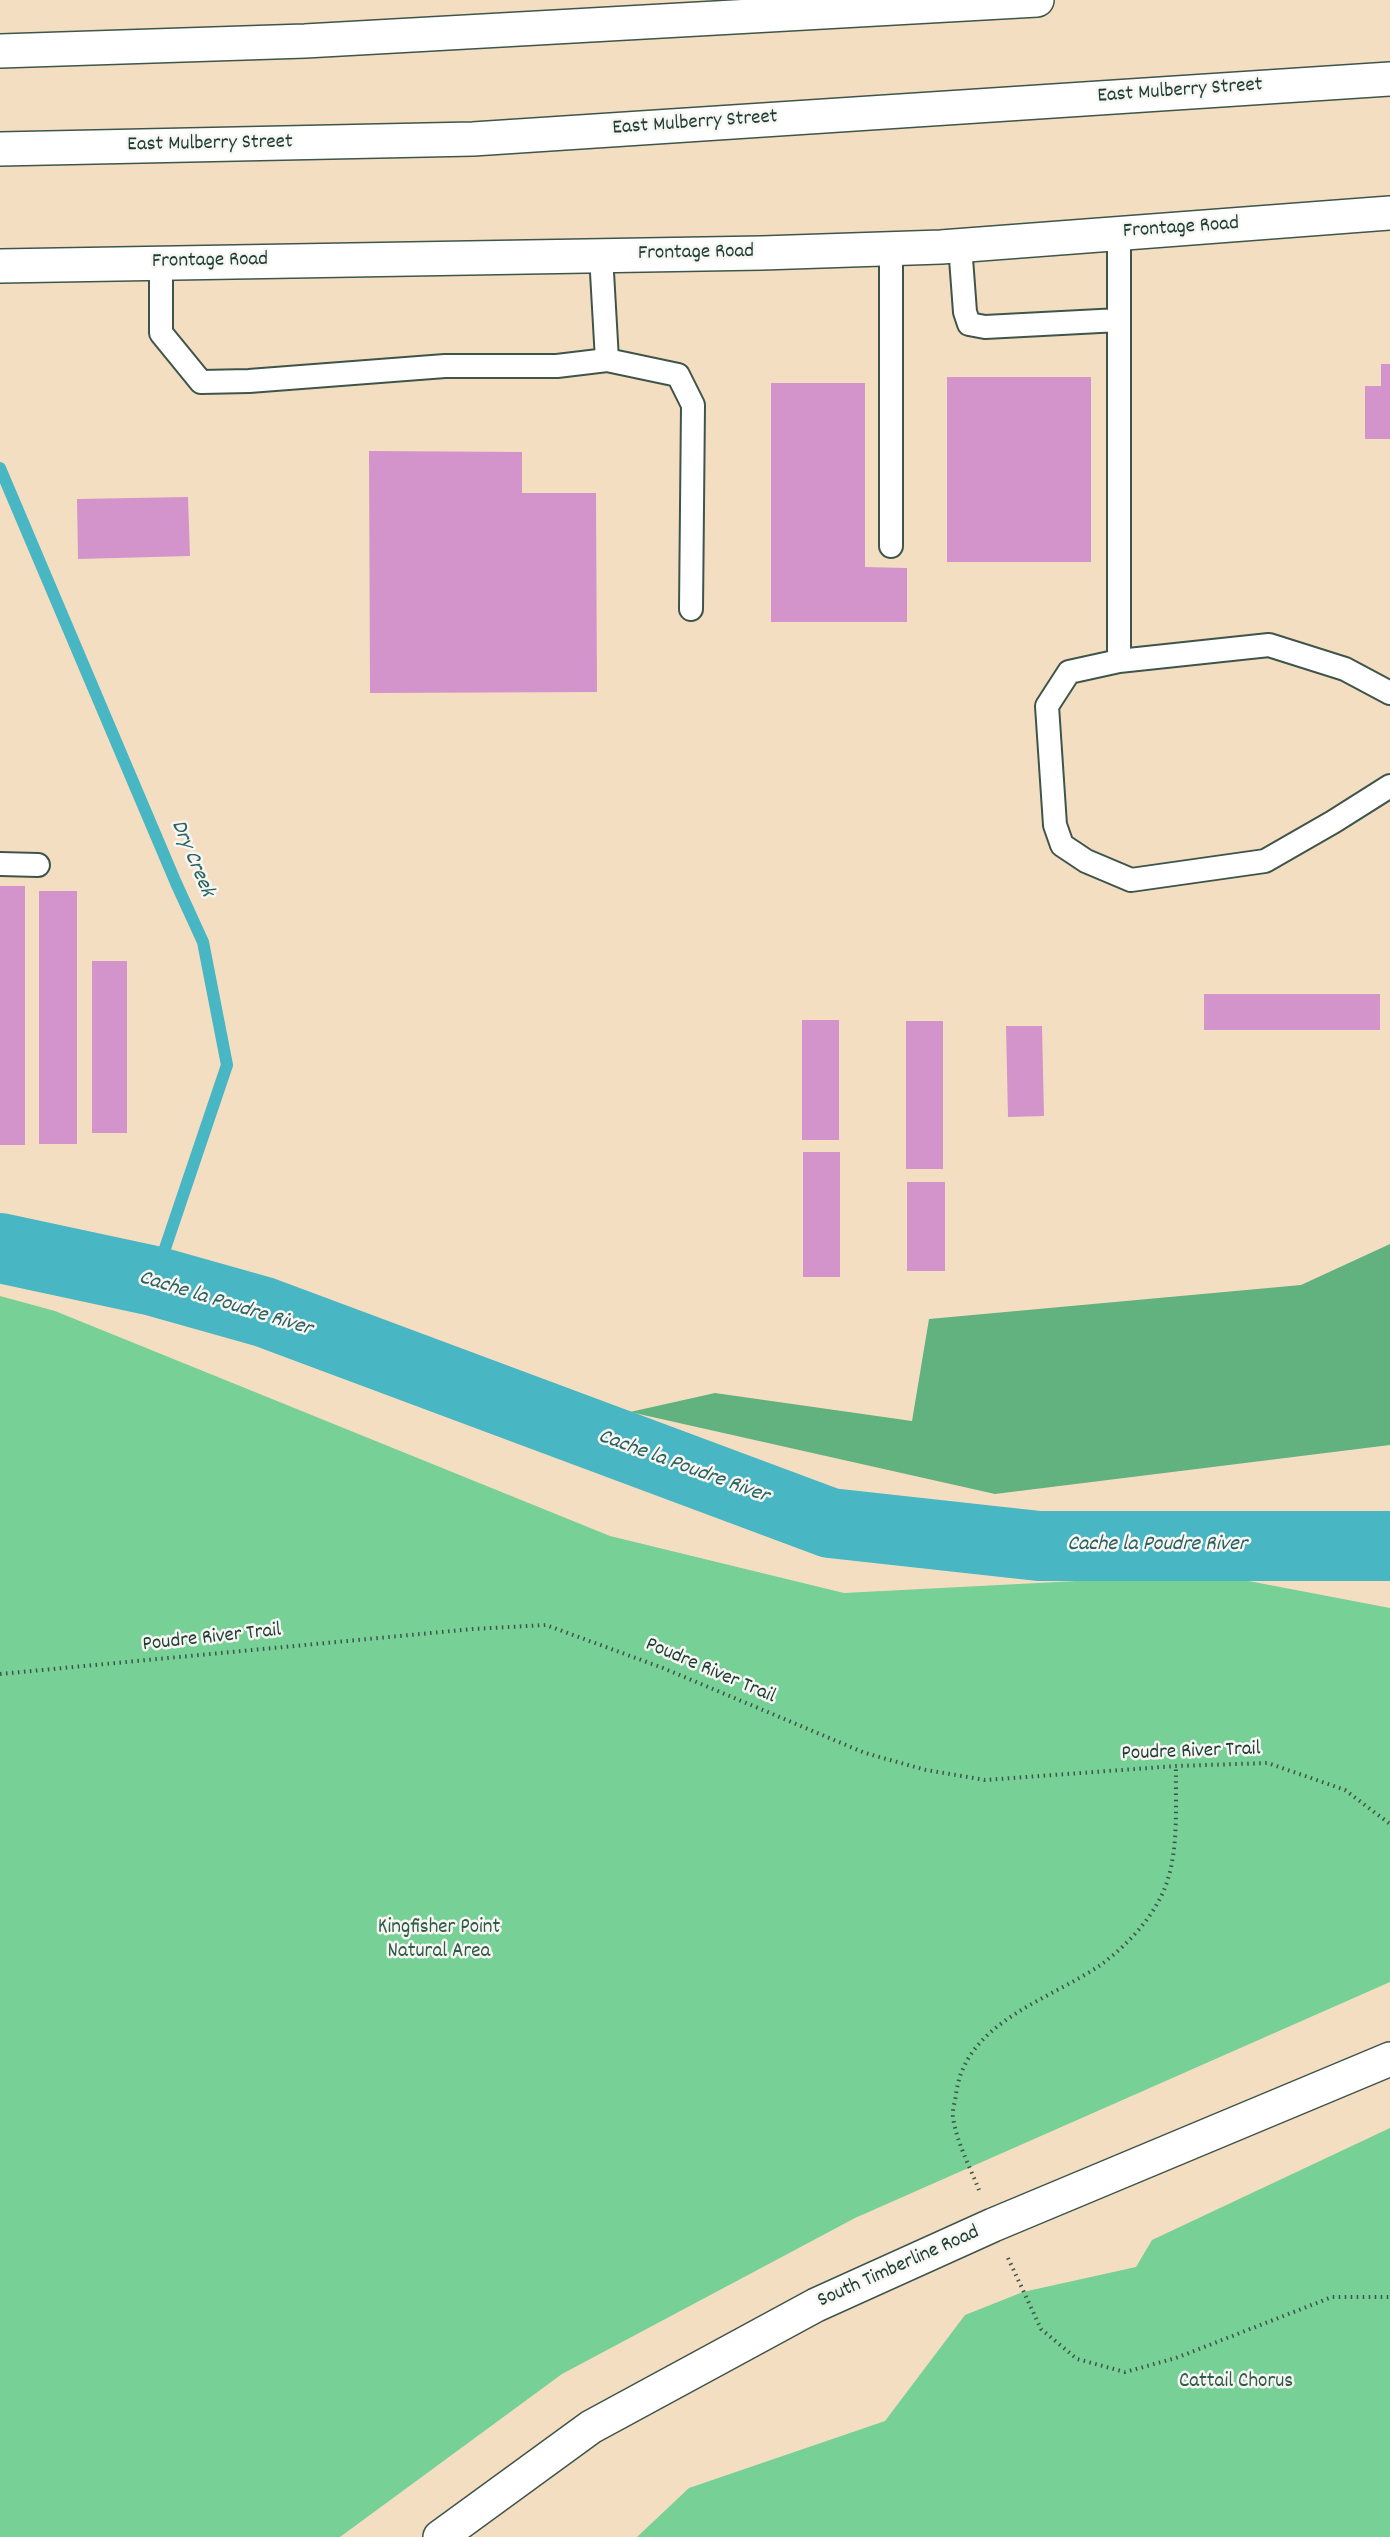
<!DOCTYPE html>
<style>
body{margin:0}
canvas{display:block;background:#f3dec2}
</style>
<canvas width="1390" height="2537"></canvas>
<script>
const context = document.querySelector('canvas').getContext('2d');
context.lineJoin = 'round';
function fill(path, color) { context.fillStyle = color; context.fill(path, 'evenodd'); }
function strokePath(path, color, width, dash) { context.strokeStyle = color; context.lineWidth = width; context.lineCap = dash ? 'butt' : 'round'; context.setLineDash(dash || []); context.stroke(path); }
function drawText(font, color, halo, rows, align = 'center') {
  context.font = font + ' Dekko,sans-serif'; context.lineWidth = 5; context.setLineDash([]); context.textBaseline = 'middle'; context.strokeStyle = halo; context.fillStyle = color; for (const [text, x, y, turn = 0] of rows) {
    context.save(); context.translate(x, y); context.rotate((+turn || 0) * Math.PI / 180); context.textAlign = isNaN(turn) ? turn : align; if (halo) context.strokeText(text, 0, 0); context.fillText(text, 0, 0); context.restore();
  }
}
const green = new Path2D(`
 M0 1296 55 1311 610 1536 844 1593 1212 1574 1390 1608V1982L855 2218 562 2374 340 2537H0Z
 M1390 2128V2537H637L689 2488 885 2421 965 2315 1023 2292 1136 2267 1152 2240Z`);
const forest = new Path2D(`
 M1390 1244V1445L995 1494 630 1412 715 1393 912 1421 929 1319 1301 1285Z`);
const stream = new Path2D(`
 M0 468 176 883 203 942 227 1065 154 1281`);
const river = new Path2D(`
 M0 1248 154 1281 264 1312 830 1523 1039 1546H1390`);
const building = new Path2D(`
 M1381 364H1390V439H1365V386H1381Z
 M947 377H1091V562H947Z
 M771 383H865V567L907 568V622H771Z
 M369 451 522 452V493H596L597 692 370 693Z
 M188 497 190 556 78 559 77 499Z
 M0 886H25V1145H0Z
 M39 891H77V1144H39Z
 M92 961H127V1133H92Z
 M1204 994H1380V1030H1204Z
 M802 1020H839V1140H802Z
 M906 1021H943V1169H906Z
 M1006 1026H1042L1044 1116 1008 1117Z
 M803 1152H840V1277H803Z
 M907 1182H945V1271H907Z`);
const path = new Path2D(`
 M0 1674 473 1629 546 1625 663 1668 865 1753 926 1770 985 1780 1176 1766 1268 1763 1345 1790 1390 1824
 M979 2190C970 2167 956 2141 953 2117 952 2110 955 2102 956 2095 964 2022 1050 2000 1102 1964 1123 1948 1144 1927 1157 1904 1181 1864 1175 1810 1176 1766
 M1008 2258 1041 2329 1077 2359 1125 2372 1176 2358 1332 2297H1390`);
const lane = new Path2D(`
 M960 245 965 312 969 324 985 327 1119 320V234
 M891 248V546
 M601 255 607 360
 M161 263V333L201 382 249 381 445 366H557L607 360 678 375 693 405 691 609
 M1119 320V661
 M1390 693 1345 669 1269 645 1119 661 1069 672 1047 706 1055 825 1062 845 1086 861 1131 880 1265 861 1333 822 1390 786
 M0 864 38 865`);
const street = new Path2D(`
 M0 266 762 253 941 247 1390 213`);
const secondary = new Path2D(`
 M440 2537 591 2427 816 2305 993 2225 1390 2059`);
const highway = new Path2D(`
 M0 51 305 41 1037 0
 M0 149 473 139 1390 79`);
const streetNames = [
 ["East Mulberry Street",1180,92,-4],
 ["East Mulberry Street",695,124,-4],
 ["East Mulberry Street",210,145,-1],
 ["Frontage Road",1181,229,-4],
 ["Frontage Road",696,254,-1],
 ["Frontage Road",210,262,-1],
 ["Poudre River Trail",212,1639,-6],
 ["Poudre River Trail",710,1672,23],
 ["Poudre River Trail",1191,1753,-2],
 ["South Timberline Road",899,2268,-24]
];
const parkNames = [
 ["Kingfisher Point",439,1929],
 ["Natural Area",439,1953],
 ["Cattail Chorus",1236,2383]
];
const waterNames = [
 ["Dry Creek",191,859,67],
 ["Cache la Poudre River",225,1305,17],
 ["Cache la Poudre River",683,1468,20],
 ["Cache la Poudre River",1157,1546]
];
fill(green, '#77d096');
fill(forest, '#61b27f');
strokePath(stream, '#48b6c3', 12);
strokePath(river, '#48b6c3', 70);
fill(building, '#d394cb');
strokePath(lane, '#3f5549', 26);
strokePath(street, '#3f5549', 36);
strokePath(secondary, '#3f5549', 36);
strokePath(highway, '#3f5549', 36);
strokePath(path, '#3f5549', 4, [1.5, 4.5]);
strokePath(lane, '#fff', 22);
strokePath(street, '#fff', 33);
strokePath(secondary, '#fff', 33);
strokePath(highway, '#fff', 33);
drawText('21px', '#1f3d34', '#f6f6f2', streetNames);
drawText('21px', '#315a48', '#f6f6f2', parkNames);
drawText('italic 22px', '#2b615f', '#f6f6f2', waterNames);
</script>
